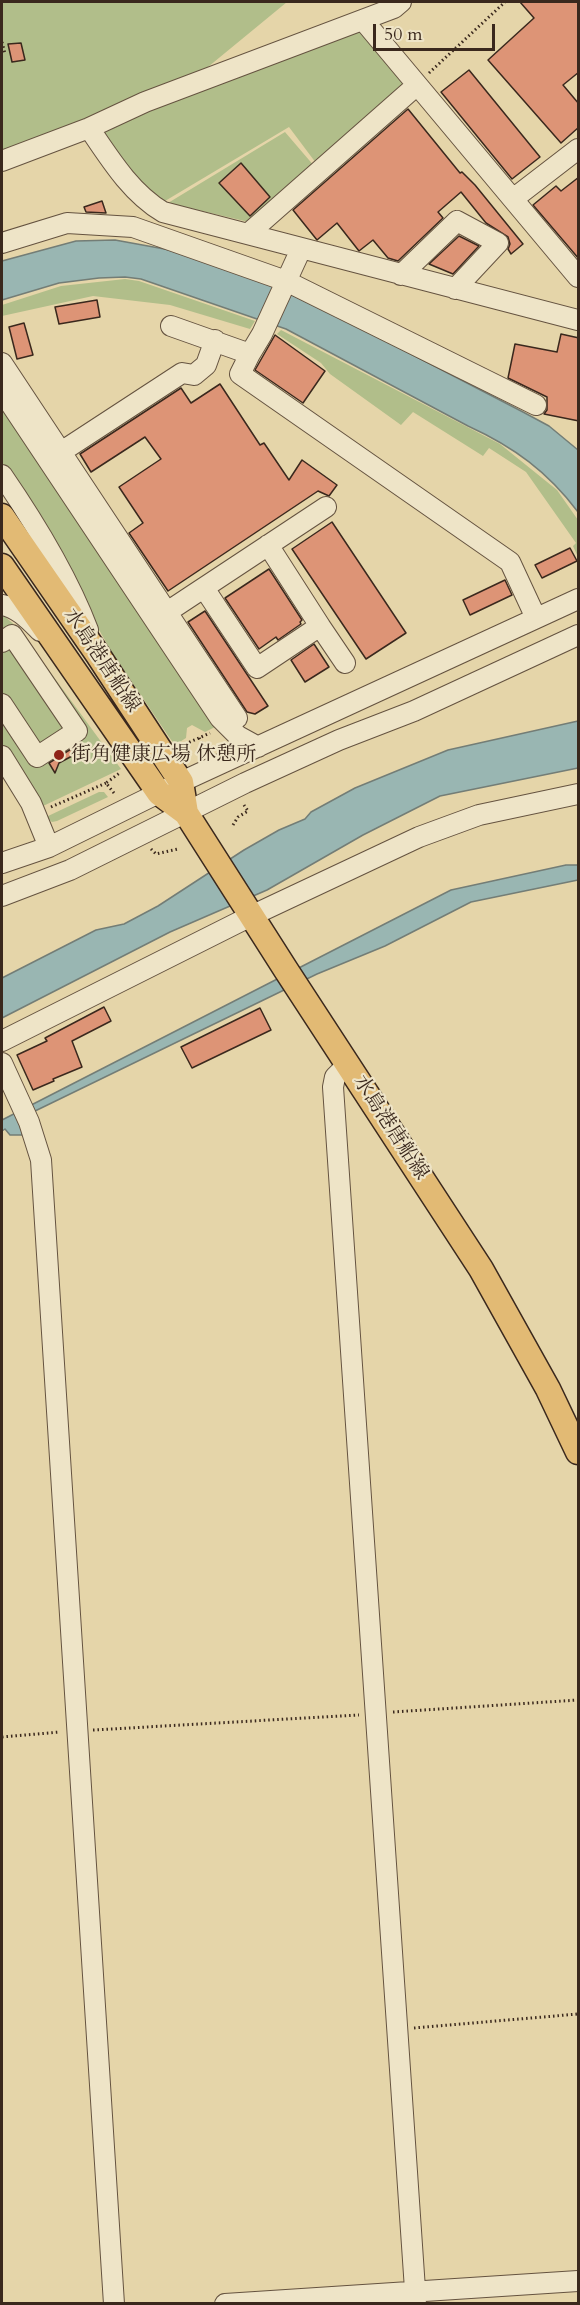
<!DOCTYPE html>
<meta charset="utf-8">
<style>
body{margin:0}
#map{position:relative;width:580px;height:2305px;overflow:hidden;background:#e5d5a9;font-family:Cardo,serif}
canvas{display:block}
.frame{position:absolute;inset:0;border:3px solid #3a281d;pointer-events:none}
.scale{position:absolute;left:373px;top:24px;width:122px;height:27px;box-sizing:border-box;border:3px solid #3a281d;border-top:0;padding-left:8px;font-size:18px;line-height:21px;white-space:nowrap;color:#3a281d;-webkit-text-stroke:4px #eee4c7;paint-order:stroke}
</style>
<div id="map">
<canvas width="580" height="2305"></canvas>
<div class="frame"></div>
<div class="scale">50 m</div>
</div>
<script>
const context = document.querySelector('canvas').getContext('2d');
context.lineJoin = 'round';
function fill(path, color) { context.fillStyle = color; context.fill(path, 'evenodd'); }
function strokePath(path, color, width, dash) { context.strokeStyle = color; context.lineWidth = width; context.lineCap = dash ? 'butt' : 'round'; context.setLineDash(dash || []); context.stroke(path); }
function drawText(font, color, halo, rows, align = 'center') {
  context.font = font + ' Cardo,"Noto Serif JP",serif'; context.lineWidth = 4.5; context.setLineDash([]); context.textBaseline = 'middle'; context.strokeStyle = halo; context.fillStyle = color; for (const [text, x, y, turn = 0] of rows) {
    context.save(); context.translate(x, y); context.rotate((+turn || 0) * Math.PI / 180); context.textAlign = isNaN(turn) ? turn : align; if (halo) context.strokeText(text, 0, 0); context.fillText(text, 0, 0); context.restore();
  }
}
const green = new Path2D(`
 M2 2H287L197 76 2 154Z
 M357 27 405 84 316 163 289 127 160 204 98 131Z
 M285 132 315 167 253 223 168 203Z
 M125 279 139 281 255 321 250 329 170 305 93 296 2 316V305L61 286Z
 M281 330 500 444 557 490 578 520V557L573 546 576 543 526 472 489 448 483 456 413 412 401 425 330 374 321 363 277 334Z
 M2 407 148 628 163 639 219 725 205 732 192 725 187 728 186 738 175 745 169 737 111 651 15 481 2 462Z
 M2 614 18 628 121 769 41 807 2 748Z
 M99 792H104L108 797 57 821 52 822 46 817Z`);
const water = new Path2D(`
 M115 240 170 250 257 278 357 326 523 412 549 426 578 450V512C548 472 514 447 468 426L286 329 141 279 125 277 99 278 59 283 2 300V261L76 241Z
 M578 721V768L440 796 363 835 267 890 170 932 2 1018V978L96 930 124 924 158 906 244 850 279 830 305 819 311 812 355 788 448 750Z
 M566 865H578V880L471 902 385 946 317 974 33 1112 22 1135H10L5 1129 2 1131V1120L451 890Z`);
const building = new Path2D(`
 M520 2H579V72L563 85 579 104V127L561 143 488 60 534 18Z
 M21 43 25 60 12 62 8 44Z
 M469 70 540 157 512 179 441 92Z
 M408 109 460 173 462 172 475 185 523 244 511 254 508 249 510 244 508 237 486 223 461 192 438 212 443 218 398 261 388 258 373 240 359 251 337 223 317 240 293 210Z
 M241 163 270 197 250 216 219 183Z
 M579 177V259L533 205 556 186 561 191Z
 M102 201 106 213 86 212 84 207Z
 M459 236 479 246 453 274 429 264Z
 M97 300 100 317 59 324 55 307Z
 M24 323 33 355 17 359 9 327Z
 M561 334 579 338V421L544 414 547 410V397L508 378 515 344 557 352Z
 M275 335 325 371 303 403 255 370Z
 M220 384 260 445 264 443 289 480 302 460 337 485 329 496 318 491 168 591 129 533 143 523 119 487 161 459 145 437 91 472 80 454 181 388 191 403Z
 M332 522 406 633 366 659 292 549Z
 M570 548 577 561 542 578 535 565Z
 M269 569 302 620 300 622 301 624 278 640 276 637 259 649 225 598Z
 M505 580 512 595 470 615 463 600Z
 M205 611 268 706 255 714 247 712 188 622Z
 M314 644 329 667 305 682 291 660Z
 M71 749 74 755 59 763 55 773 49 763Z
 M104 1007 111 1021 72 1041 82 1067 53 1079 54 1081 33 1090 17 1055 47 1041 45 1038Z
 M260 1008 271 1030 192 1068 181 1047Z`);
const path = new Path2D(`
 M2 42 5 54
 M429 73 505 2
 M199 738 206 749
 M181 746 210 733
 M114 793 106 783 121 772
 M51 807 106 783
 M233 825 238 817 248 811 244 805
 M151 849 156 854 178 849
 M393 1712 578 1700
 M93 1730 359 1715
 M2 1737 60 1732
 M414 2028 578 2014`);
const minor = new Path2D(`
 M363 20 578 277
 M89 128C110 159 131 193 163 212L578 320
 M2 161 89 128 145 102 394 8 401 2
 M513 199 578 149
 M249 233 417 85
 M2 243 67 223 133 227 286 281 536 405
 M401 275 457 221 498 243 455 289
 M171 326 250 354 240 374 510 562 536 618
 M250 354 262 334 301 249
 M2 363 237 718
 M2 391 220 718 238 736 258 747
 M61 452 182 373 194 375 206 365 215 340
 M2 475C35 523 67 575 88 630
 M268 545 320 626
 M204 588 257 668 320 626 345 663
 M2 605C17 607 30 621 40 631
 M158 618 326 507
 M2 642 12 635 77 731 37 757 2 704
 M2 756 31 803 49 847
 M2 863 49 847 181 782 578 599
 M2 896 70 870 245 783 339 740 414 711 578 635
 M2 1041 251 916 419 837 479 815 578 794
 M2 1063 29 1122 41 1160 114 2304
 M348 1064 335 1077 333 1087 416 2304
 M225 2304 578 2281`);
const major = new Path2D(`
 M2 516 98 655 181 782 186 813
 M2 566 159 793 186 813 286 970 481 1269 548 1389 578 1452`);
const markers = [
 [59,755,6,"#8f2418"]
];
const streetNames = [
 ["水島港唐船線",101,661,56],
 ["水島港唐船線",390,1128,57]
];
const poiNames = [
 ["街角健康広場 休憩所",71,755]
];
fill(green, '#b1be8a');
fill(water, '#99b6b2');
strokePath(water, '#737d76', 1.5);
fill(building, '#dd9476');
strokePath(building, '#3a281d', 1.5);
strokePath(minor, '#655340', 22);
strokePath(major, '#3a281d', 27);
strokePath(path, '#3a281d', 3, [1.5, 3]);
strokePath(minor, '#eee4c7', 20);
strokePath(major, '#e2ba74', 24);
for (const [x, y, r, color] of markers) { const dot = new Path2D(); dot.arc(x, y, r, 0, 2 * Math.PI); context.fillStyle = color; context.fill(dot); strokePath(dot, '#eee4c7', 2); }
drawText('20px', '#3a281d', '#eee4c7', streetNames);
drawText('20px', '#3a281d', '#eee4c7', poiNames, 'left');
</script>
